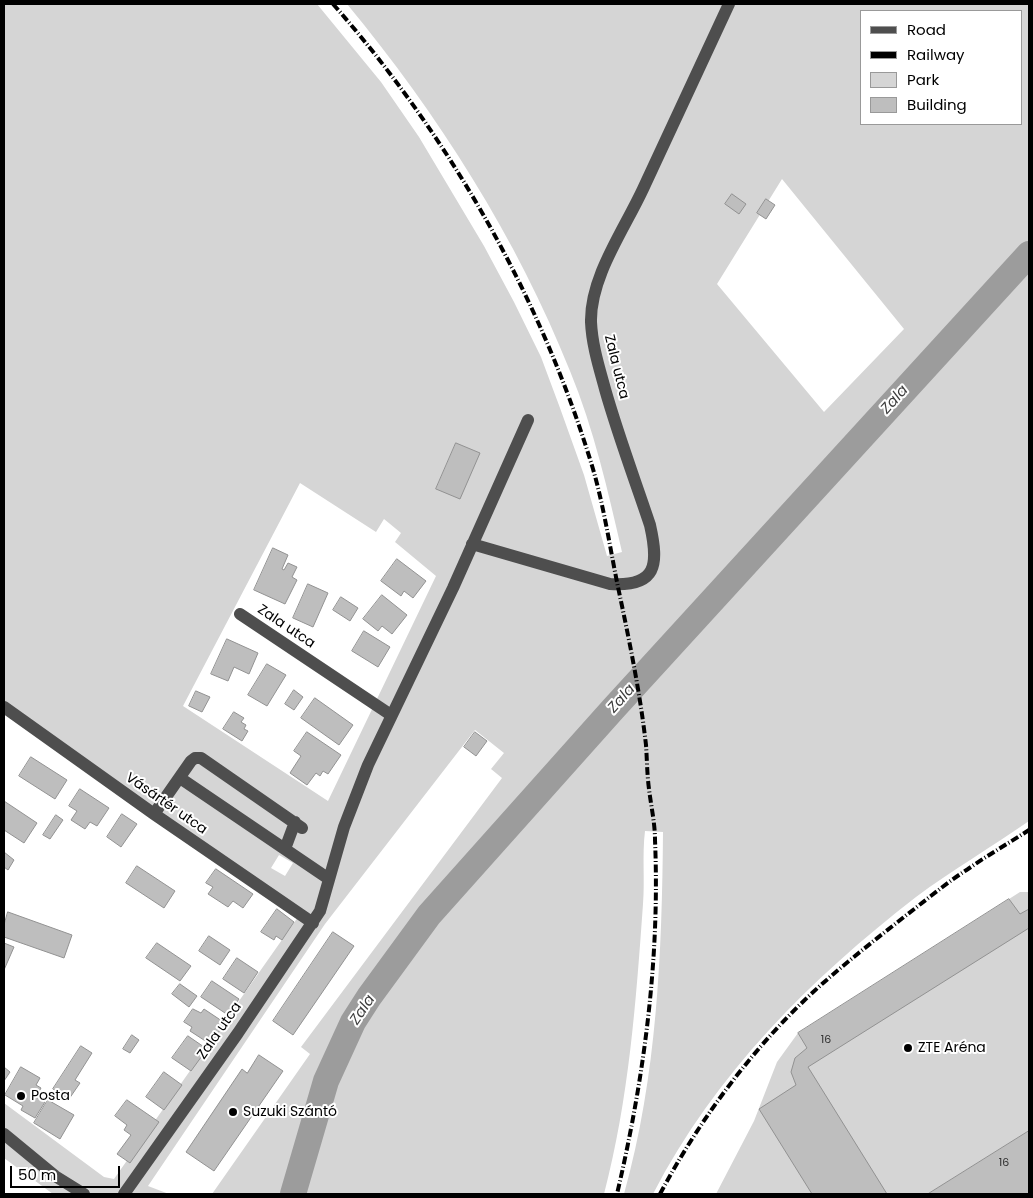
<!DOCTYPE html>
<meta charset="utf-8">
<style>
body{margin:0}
#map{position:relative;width:1033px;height:1198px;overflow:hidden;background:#fff;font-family:Poppins,sans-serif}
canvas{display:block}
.frame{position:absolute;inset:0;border:5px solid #000;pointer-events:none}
.legend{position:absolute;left:860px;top:10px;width:162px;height:115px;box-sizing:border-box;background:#fff;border:1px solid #999;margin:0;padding:6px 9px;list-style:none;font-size:15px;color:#000}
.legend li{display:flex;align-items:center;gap:10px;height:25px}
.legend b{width:25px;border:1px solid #999}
.scale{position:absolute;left:10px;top:1166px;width:110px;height:22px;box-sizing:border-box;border:2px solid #000;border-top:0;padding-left:6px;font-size:15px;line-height:18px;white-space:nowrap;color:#000;-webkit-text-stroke:4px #fff;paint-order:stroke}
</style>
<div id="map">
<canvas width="1033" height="1198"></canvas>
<div class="frame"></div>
<ul class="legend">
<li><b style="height:6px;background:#4e4e4e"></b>Road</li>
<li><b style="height:6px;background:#000"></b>Railway</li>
<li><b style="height:14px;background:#d5d5d5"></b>Park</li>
<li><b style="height:14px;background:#bebebe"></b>Building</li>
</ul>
<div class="scale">50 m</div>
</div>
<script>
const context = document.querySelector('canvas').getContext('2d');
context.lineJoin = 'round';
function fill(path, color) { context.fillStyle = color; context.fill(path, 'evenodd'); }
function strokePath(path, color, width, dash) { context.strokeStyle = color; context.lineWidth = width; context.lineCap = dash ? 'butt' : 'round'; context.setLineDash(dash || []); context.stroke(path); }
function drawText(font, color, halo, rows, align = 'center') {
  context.font = font + ' Poppins,sans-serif'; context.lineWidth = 4; context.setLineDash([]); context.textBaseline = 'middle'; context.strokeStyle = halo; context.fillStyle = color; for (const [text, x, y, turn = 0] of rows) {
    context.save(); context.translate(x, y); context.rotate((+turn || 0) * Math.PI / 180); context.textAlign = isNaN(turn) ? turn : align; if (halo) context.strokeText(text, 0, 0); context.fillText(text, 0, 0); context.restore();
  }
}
const green = new Path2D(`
 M4 4H317L381 82 419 137 484 246 514 302 541 357 560 408 584 475 607 556 622 552C608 491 594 429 570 371 517 238 438 114 347 4H1029V821C992 847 952 870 916 897 810 979 715 1074 653 1194H624C657 1077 662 953 663 832L645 831C642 855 645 880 643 904 636 1002 629 1099 604 1194H212L310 1054 301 1047 502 778 491 769 504 753 475 730 325 924 148 1186 169 1194H53L4 1158V1103L104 1177 114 1179 298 917 4 713ZM862 11H1022V124H862ZM782 179 904 329 824 412 717 284ZM300 483 376 532 384 519 401 533 395 542 436 576 328 801 183 706ZM279 855 293 863 285 876 271 868Z
 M1020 892H1029V1194H716L754 1121 777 1062 798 1033Z`);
const river = new Path2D(`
 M293 1194 326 1081 353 1022 369 997 429 915 613 709 1029 254`);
const building = new Path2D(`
 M732 194 746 204 739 214 725 204Z
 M766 199 775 205 766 219 757 213Z
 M456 443 480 453 460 499 436 489Z
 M273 548 288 555 282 569 284 570 288 563 297 567 292 577 297 580 285 604 254 590Z
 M397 559 426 581 413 598 404 591 401 596 381 581Z
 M308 584 328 593 313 627 293 618Z
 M382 595 407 615 392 634 382 626 378 631 363 619Z
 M341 597 358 608 350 621 333 610Z
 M364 631 390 647 378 667 352 651Z
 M227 639 258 653 249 674 234 667 228 681 211 674Z
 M267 664 286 675 267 706 248 695Z
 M294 690 303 697 294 710 285 704Z
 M196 691 210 697 202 712 189 706Z
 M315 698 353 725 339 745 301 718Z
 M234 712 244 718 241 722 246 725 244 729 248 731 242 741 223 729Z
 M307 732 341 755 328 774 323 771 320 776 316 773 307 785 290 773 301 756 294 751Z
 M475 732 487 741 476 756 464 747Z
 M31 757 67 780 55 799 19 776Z
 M80 789 109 808 97 826 90 822 85 829 71 820 77 811 69 806Z
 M4 801 37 823 24 843 4 830Z
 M122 814 137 824 121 847 107 837Z
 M56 815 63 820 50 839 43 835Z
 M4 852 14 860 8 870 4 867Z
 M137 866 175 891 164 908 126 883Z
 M216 869 253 894 243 908 233 901 228 907 208 894 213 887 206 883Z
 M1009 899 1020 914 1029 909V928L808 1067 887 1194H812L759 1109 796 1085 791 1072 795 1058 807 1048 798 1033Z
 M277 909 294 922 282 940 276 936 274 940 261 932Z
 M8 912 72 935 64 958 4 937V925Z
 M333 932 354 946 293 1035 273 1021Z
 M209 936 230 950 220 965 199 951Z
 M4 943 14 947 4 970Z
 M157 943 191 966 180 981 146 958Z
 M237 958 258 972 244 993 223 979Z
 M212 981 239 999 228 1015 201 997Z
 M180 984 197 996 189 1007 172 994Z
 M193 1009 201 1013 204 1009 225 1023 210 1044 190 1031 192 1027 184 1022Z
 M132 1035 139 1040 130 1053 123 1049Z
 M188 1036 207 1049 191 1071 172 1058Z
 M81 1046 92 1053 75 1080 80 1083 69 1099 53 1089Z
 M259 1055 283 1071 214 1171 186 1152 242 1069 247 1073Z
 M4 1067 10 1072 4 1081Z
 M21 1067 40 1078 36 1085 41 1088 36 1097 45 1102 35 1118 21 1110 23 1106 5 1095Z
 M164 1072 182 1085 164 1110 146 1097Z
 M48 1100 74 1115 60 1139 34 1123Z
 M127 1100 159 1122 130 1163 117 1154 131 1135 124 1130 127 1125 115 1116Z
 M1029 1131V1194H928Z`);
const minor = new Path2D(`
 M472 544 610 584C657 587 659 565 650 525 635 480 618 435 605 389 599 367 592 345 591 322 590 277 624 230 643 189 672 128 700 66 729 4
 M240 614 391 715
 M4 707 154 814 313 923
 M180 778 329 879
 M154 814 191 761 195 758H201L302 828
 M285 849 295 822
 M4 1134 55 1176 84 1194
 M124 1194 238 1033 320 911 344 827 368 765 453 588 528 420`);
const rail = new Path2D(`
 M333 4C450 137 542 299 593 469 604 507 610 548 618 587 629 639 640 692 646 745 647 759 647 774 649 789 651 806 655 823 655 840 660 959 644 1079 617 1194
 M660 1194C701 1117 756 1043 822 984 848 961 876 939 904 917 925 901 946 883 968 869 988 855 1009 843 1029 830`);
const markers = [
 [908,1048,5,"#000"],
 [21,1096,5,"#000"],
 [233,1112,5,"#000"]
];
const numberNames = [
 ["16",826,1040],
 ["16",1004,1163]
];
const streetNames = [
 ["Zala utca",616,367,76],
 ["Zala utca",286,627,34],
 ["Vásártér utca",166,804,35],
 ["Zala utca",220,1031,-55]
];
const poiNames = [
 ["ZTE Aréna",918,1048],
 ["Posta",31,1096],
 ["Suzuki Szántó",243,1112]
];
const waterNames = [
 ["Zala",895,400,-48],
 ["Zala",622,699,-48],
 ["Zala",363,1010,-56]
];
fill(green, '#d5d5d5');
strokePath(river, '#9c9c9c', 26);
fill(building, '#bebebe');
strokePath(building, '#929292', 1);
strokePath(minor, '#4e4e4e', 12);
strokePath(rail, '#000', 4, [8, 2.5, 1, 2.5]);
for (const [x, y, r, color] of markers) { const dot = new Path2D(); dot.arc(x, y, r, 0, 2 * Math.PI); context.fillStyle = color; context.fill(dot); strokePath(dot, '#fff', 2); }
drawText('11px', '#303030', null, numberNames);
drawText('14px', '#000', '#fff', streetNames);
drawText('14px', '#000', '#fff', poiNames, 'left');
drawText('italic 15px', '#3d3d3d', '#fff', waterNames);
</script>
